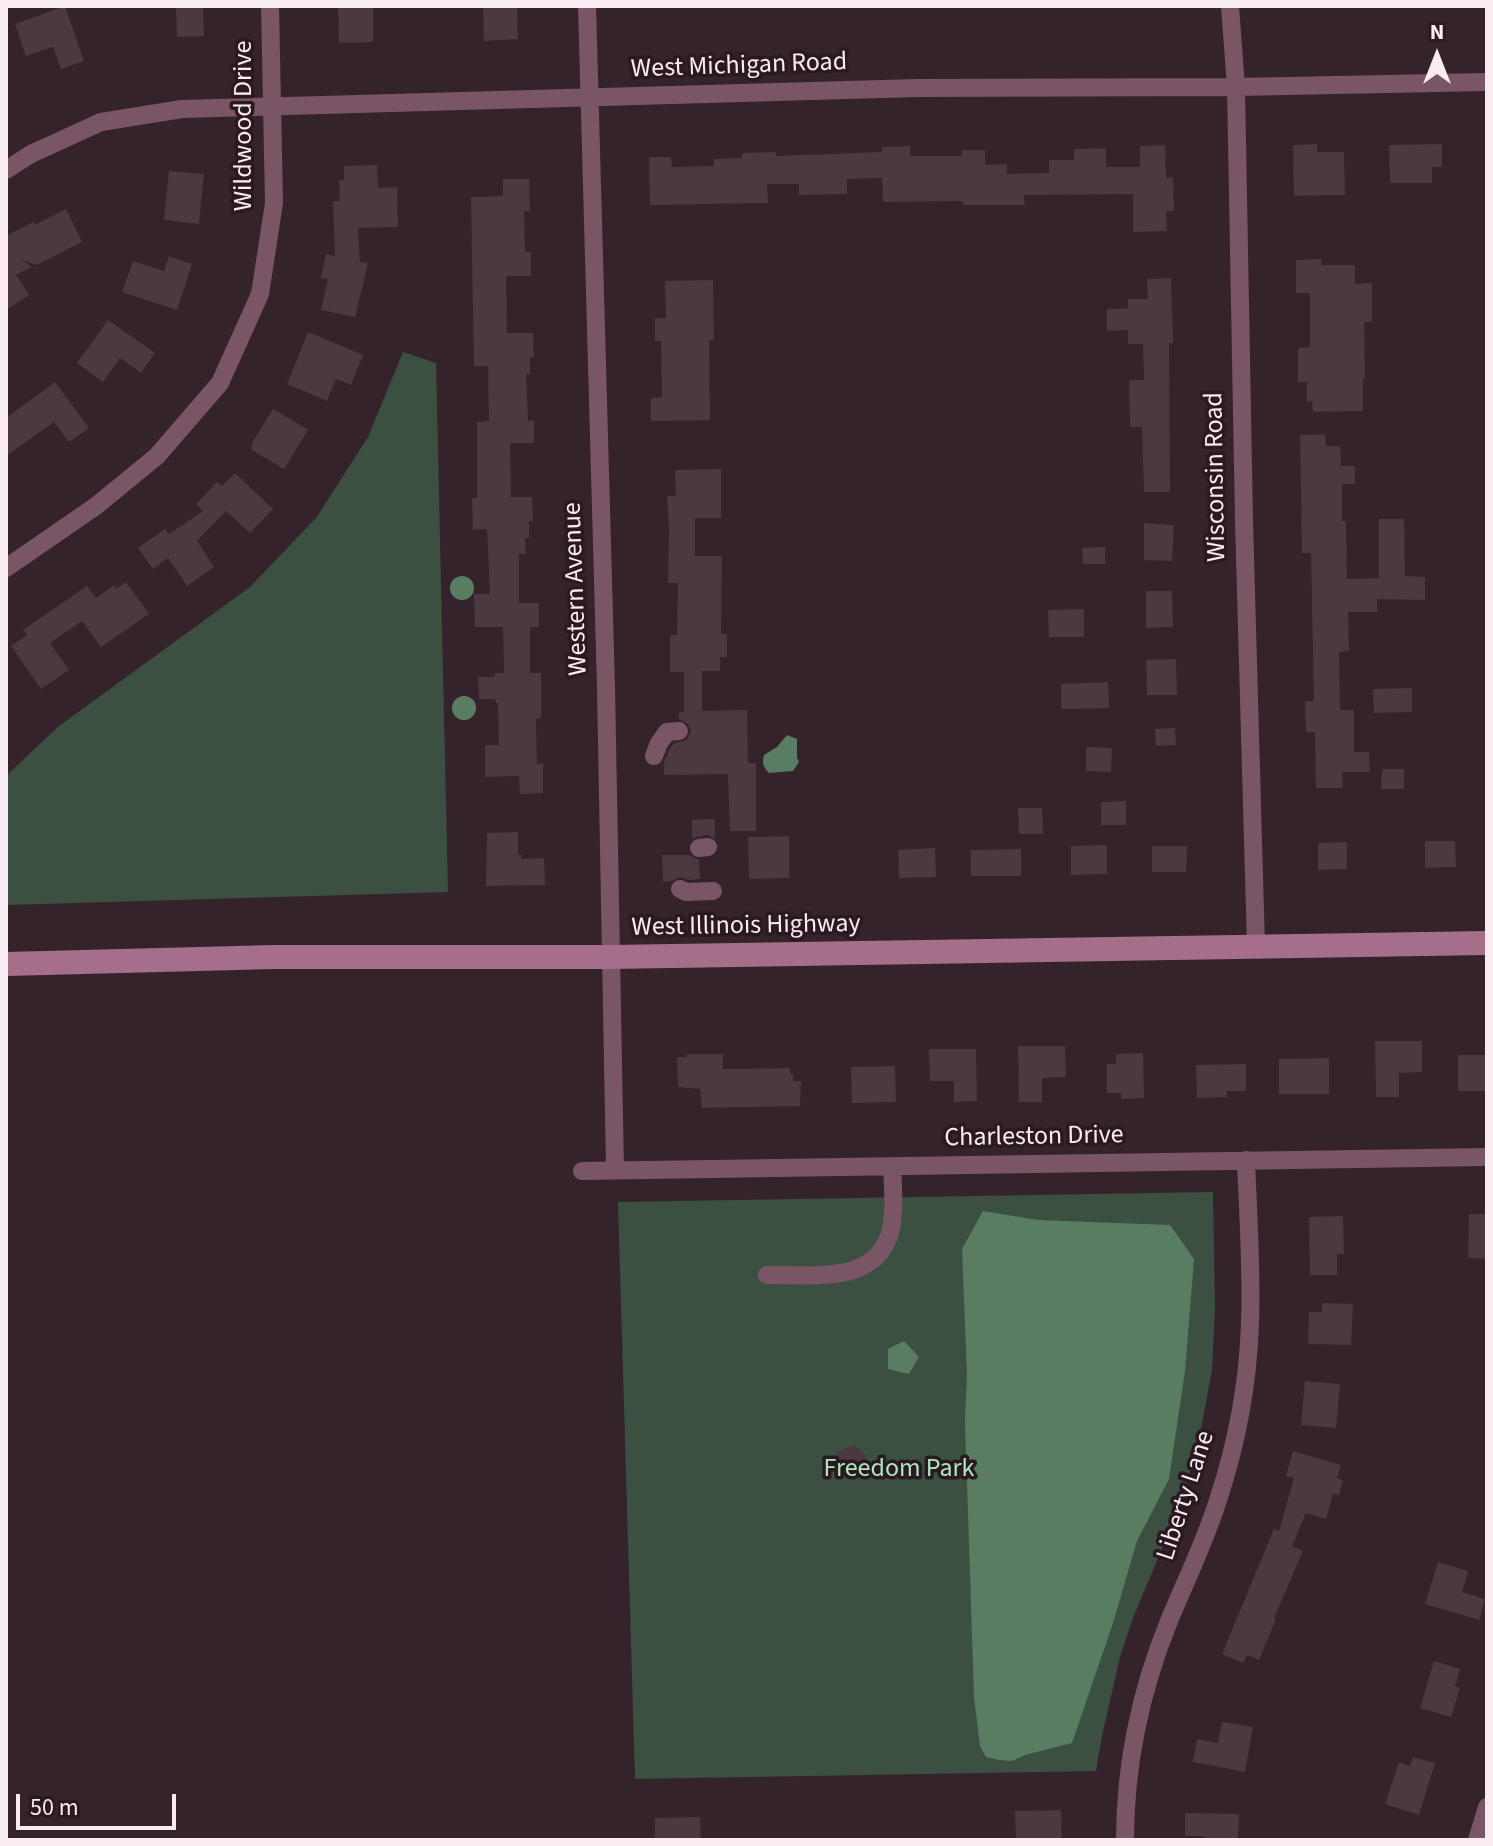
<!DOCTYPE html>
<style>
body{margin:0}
#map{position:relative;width:1493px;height:1846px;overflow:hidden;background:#34232b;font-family:"Source Sans 3",sans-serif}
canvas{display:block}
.frame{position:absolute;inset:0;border:8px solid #f8ebf1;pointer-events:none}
.north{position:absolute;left:1397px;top:16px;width:80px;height:80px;-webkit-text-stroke:6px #2a1921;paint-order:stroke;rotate:0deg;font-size:22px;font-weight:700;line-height:32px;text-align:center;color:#f8ebf1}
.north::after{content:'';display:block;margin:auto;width:28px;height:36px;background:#f8ebf1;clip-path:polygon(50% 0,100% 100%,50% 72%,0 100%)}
.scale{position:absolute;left:16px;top:1794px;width:160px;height:36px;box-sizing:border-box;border:4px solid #f8ebf1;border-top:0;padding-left:10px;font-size:24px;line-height:28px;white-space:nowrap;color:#f8ebf1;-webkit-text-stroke:6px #2a1921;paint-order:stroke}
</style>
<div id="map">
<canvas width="1493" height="1846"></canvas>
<div class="frame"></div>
<div class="north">N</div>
<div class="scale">50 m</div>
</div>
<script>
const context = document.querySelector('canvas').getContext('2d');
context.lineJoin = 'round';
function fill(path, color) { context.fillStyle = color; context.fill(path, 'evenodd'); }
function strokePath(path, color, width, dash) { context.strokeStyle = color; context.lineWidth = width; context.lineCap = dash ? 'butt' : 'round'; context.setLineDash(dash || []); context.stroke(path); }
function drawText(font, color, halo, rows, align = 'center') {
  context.font = font + ' "Source Sans 3",sans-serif'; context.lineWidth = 7; context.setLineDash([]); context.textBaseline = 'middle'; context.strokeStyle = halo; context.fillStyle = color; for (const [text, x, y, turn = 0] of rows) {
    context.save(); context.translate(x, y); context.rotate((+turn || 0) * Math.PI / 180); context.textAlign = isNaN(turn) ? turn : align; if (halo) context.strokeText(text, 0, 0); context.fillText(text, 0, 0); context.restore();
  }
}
const green = new Path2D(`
 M403 352 436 363 448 892 6 905V783L9 773 59 726 250 587 316 518 368 437Z
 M1213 1192 1215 1308 1212 1370 1201 1429 1183 1498 1133 1618 1120 1657 1102 1736 1096 1771 635 1779 618 1202Z`);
const water = new Path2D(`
 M450 588a12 12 0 1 1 24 0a12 12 0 1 1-24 0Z
 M452 708a12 12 0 1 1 24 0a12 12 0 1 1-24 0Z
 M787 735 797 739V758L799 762 793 771 769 773C763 767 762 763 764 755L777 747Z
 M983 1211 1038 1220 1170 1225 1194 1259 1185 1371 1169 1479 1137 1541 1113 1623 1072 1743 1025 1755 1012 1761 999 1760 986 1757 980 1746 974 1697 965 1421 967 1375 962 1249Z
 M904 1341 919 1357 909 1374 888 1369V1349Z`);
const building = new Path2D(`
 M65 6 84 61 61 69 53 47 26 56 15 24Z
 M176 6H203L204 36 177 37Z
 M338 6H373V42L339 43Z
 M483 6H517L518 39 484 41Z
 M1317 144V152H1344L1345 195 1294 196 1293 145Z
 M1442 144V167H1432V183H1390L1389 145Z
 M1165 145 1166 178 1173 177 1174 211H1166L1167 231 1133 232V194L1024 195 1025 205H963V201L883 202 882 178 847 179V194L799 195V184H767L768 203 650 205 649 157H671L672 167 714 166V159L742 158V153L776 152V156L882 152V147L910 146V156H962V150H985V165L1007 164V174L1049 173V160H1074V149L1106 148V167H1140V146Z
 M377 165 378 188 397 187 398 227 358 228 360 262 368 263 355 317 321 310 328 279 321 278 326 254 335 256 333 201H340L339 180H344V166Z
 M169 171 204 174 199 224 164 220Z
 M503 179H529L530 211H524L525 252H531V276H506L507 333H533L534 357H530V374H526L528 421 534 420V443H510L511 497H532L533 521H529V538H525L526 554H519V603H539V627H530V673H541V718L536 719 537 764 543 763V793L520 794 519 776 485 777V745H499L498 703H496L495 699H479L478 677H495V673H504L503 627H475L474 594H490L487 529 473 530 472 498H477V422L489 421 488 366H474L471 197 503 196Z
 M66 209 82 242 37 265 22 260 32 267 16 275 29 295 6 310V236L34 222 35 225Z
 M169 256 192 264 177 310 122 292 133 261 164 271Z
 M1321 259V265H1355V284L1372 283V322H1364L1365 378H1363V411L1313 412 1312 401 1307 402V382H1298V348L1310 347V293H1296V260Z
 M1171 278 1173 343H1169L1170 492H1144L1142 427H1130L1129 380H1144L1143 344H1128V330L1107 331V309L1128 308V299H1148L1147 279Z
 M713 280 714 340H709L710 420 651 421V398L662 397 661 341H655V318H666L665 281Z
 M108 320 155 353 141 373 120 358 103 382 77 363Z
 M308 332 363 355 351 385 336 379 327 401 287 384Z
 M55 382 89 428 69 442 54 422 6 456V418Z
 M273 409 308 430 284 469 252 450V443Z
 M1325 434 1326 446H1340L1341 466H1355V484H1342V521H1346L1347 579 1379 578V519H1404L1405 576 1425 577V600L1377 599V612H1348L1349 651 1339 652 1340 710H1354V752H1369L1370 772H1342L1343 788H1316L1315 732H1306L1305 701H1314L1311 553H1302L1300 435Z
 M721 469V518H695V556H722L721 634H727V657H720V671H702V711L747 710 748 763H756V831H730L728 774 664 775V762L670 749 673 744 686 740 691 731 688 724 679 719V712H684V672H670V635H677L678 583H668L669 528 667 496H676L675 470Z
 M235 473 273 509 250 533 226 511 197 541 214 567 187 586 168 558 153 569 138 548 165 529 169 534 203 511 196 504 217 482 222 486Z
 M1144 523 1174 525 1172 561 1144 560Z
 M1105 547V564H1083L1082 548Z
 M126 582 149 614 101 647 82 621 50 643 69 670 41 689 11 646 27 635 23 630 87 586 96 598 114 585 116 589Z
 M1146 591H1172L1173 627 1146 628Z
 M1084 609V637H1049L1048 610Z
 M1176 659 1177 695H1147L1146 660Z
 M1108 682 1109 708 1061 709V684Z
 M1412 688V712L1374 713 1373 689Z
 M1175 728 1176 745 1156 746 1155 729Z
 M1086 747 1112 748 1111 772 1086 771Z
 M1382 769H1404V789H1381Z
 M1126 801V825H1101V802Z
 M1018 808H1042L1043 834H1019Z
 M715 819V838L707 835 692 838V820Z
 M518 832V855H521V859L544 858 545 885 486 886 487 833Z
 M789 836V878L749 879 748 837Z
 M1425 841H1455L1456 867 1425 868Z
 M1347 842V869L1318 870V843Z
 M1107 845V874L1071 875V846Z
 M1152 846H1187L1186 872H1152Z
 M935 848 936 877 899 878 898 850Z
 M1021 849V876H971V850Z
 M662 855H689L699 860 700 879 689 880 680 877 671 881 663 882Z
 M1375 1041H1422V1072L1399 1073V1097H1376Z
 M1018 1046H1065L1066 1077 1042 1078V1102H1019Z
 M929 1049H976L977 1101 954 1102V1081H930Z
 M1143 1053 1144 1098 1121 1099V1093H1107V1064H1116V1054Z
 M687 1054H723V1069L790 1068V1074H793V1081H801L800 1106 702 1108 700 1089 678 1087 677 1057H687Z
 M1458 1055H1487V1091H1458Z
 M1329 1058V1094H1279V1059Z
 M1246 1064V1091H1227V1097L1197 1098 1196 1065Z
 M895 1066 896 1102 852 1103 851 1067Z
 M1469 1214H1487V1259L1468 1258Z
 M1343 1216 1344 1254H1337V1275H1310L1309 1217Z
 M1322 1303 1353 1304 1351 1345 1308 1344 1309 1312H1322Z
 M1305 1381 1340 1384 1336 1428 1301 1425Z
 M854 1445 866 1455 864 1471 848 1476 836 1466 839 1451Z
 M1293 1451 1341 1465 1337 1478 1343 1480 1339 1495 1333 1494 1326 1519 1306 1513 1292 1546 1303 1551 1274 1618 1276 1619 1259 1660 1247 1655 1243 1663 1222 1654 1274 1529 1279 1531 1294 1478 1286 1476Z
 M1438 1562 1468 1571 1462 1592 1485 1599 1479 1620 1425 1604Z
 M1434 1661 1460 1669 1455 1686 1460 1688 1451 1717 1420 1708Z
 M1222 1722 1253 1727 1245 1772 1193 1762 1197 1739 1218 1743Z
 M1413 1757 1435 1763 1419 1815 1385 1804 1399 1762 1410 1766Z
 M1061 1810 1062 1840H1016L1015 1811Z
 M1185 1813 1239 1814 1238 1840H1205V1836H1185Z
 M700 1817 701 1840H655V1818Z`);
const street = new Path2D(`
 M587 6 606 688 615 1170
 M1230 6 1236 87 1244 521 1256 947
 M6 170 31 154 101 122 182 109 917 88 1236 87 1487 82
 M6 568 96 506 157 456 220 383 260 294 274 203 270 6
 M654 756 659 743 667 732 679 731
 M699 848 708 847
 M680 889 686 892 713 891
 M582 1171 1487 1157
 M767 1275C806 1274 867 1285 887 1241 896 1223 893 1186 892 1166
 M1125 1840C1125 1765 1141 1690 1169 1621 1186 1580 1206 1540 1219 1497 1237 1442 1248 1382 1250 1324 1252 1269 1248 1214 1246 1160
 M1477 1840 1487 1807`);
const secondary = new Path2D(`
 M6 964 275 957H610L1487 943`);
const streetNames = [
 ["West Michigan Road",739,67,-2],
 ["Wildwood Drive",245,126,-90],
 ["Wisconsin Road",1217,477,-91],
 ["Western Avenue",577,589,-92],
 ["West Illinois Highway",746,927,-1],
 ["Charleston Drive",1034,1138,-1],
 ["Liberty Lane",1187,1496,-72]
];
const parkNames = [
 ["Freedom Park",899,1470]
];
fill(green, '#3b5041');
fill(water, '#597d63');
fill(building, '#4b3841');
strokePath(street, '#795566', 18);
strokePath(secondary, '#a56e89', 24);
drawText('26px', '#f8ebf1', '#2a1921', streetNames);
drawText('26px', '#aae7bb', '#2a1921', parkNames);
</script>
